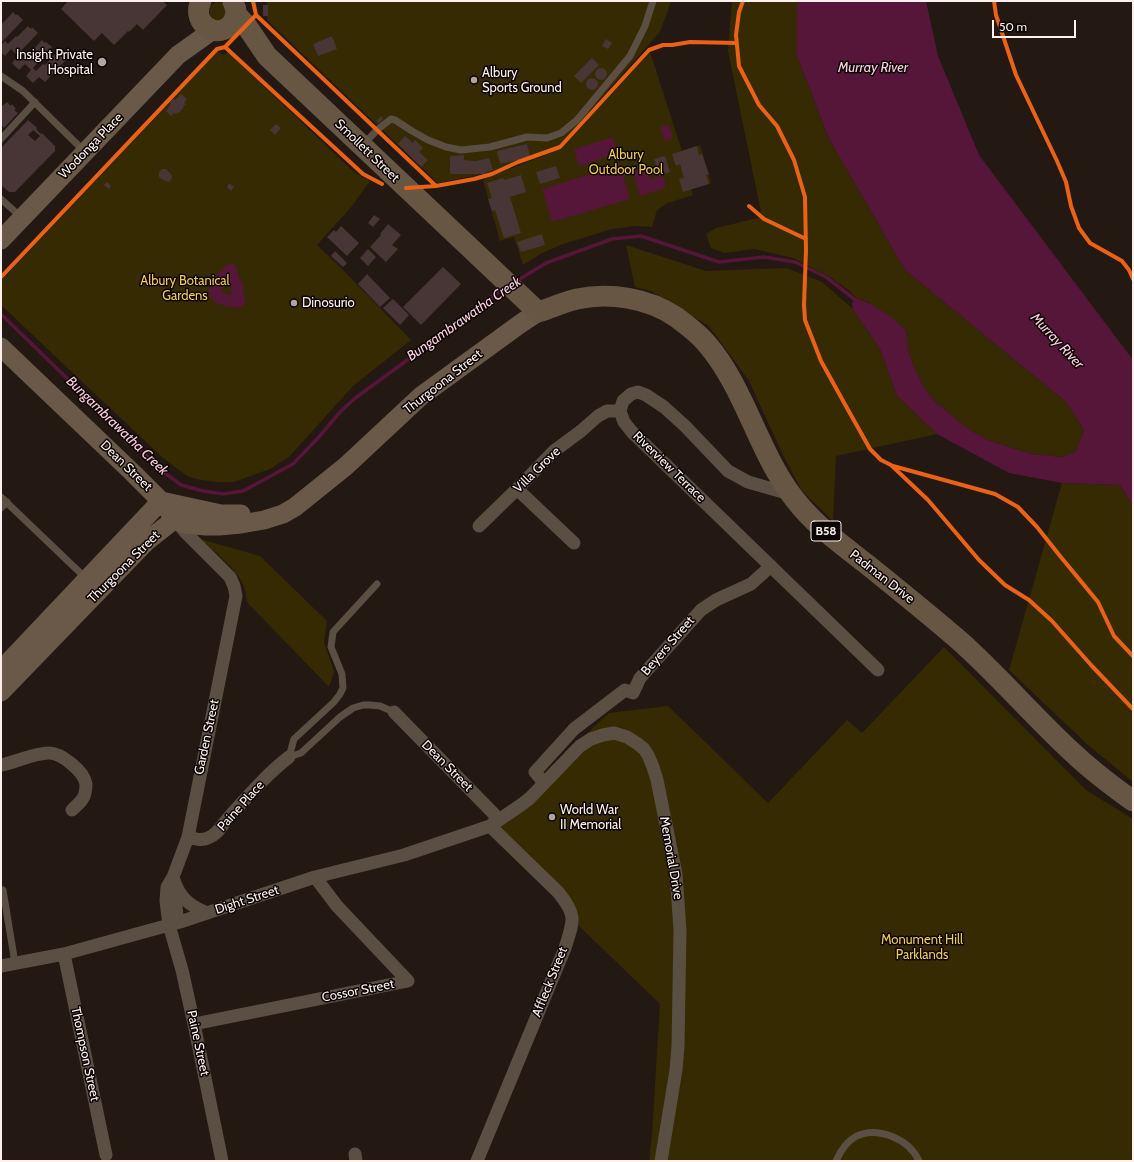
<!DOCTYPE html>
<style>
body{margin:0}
#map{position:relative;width:1134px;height:1162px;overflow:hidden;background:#241813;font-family:Cabin,sans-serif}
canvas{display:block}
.frame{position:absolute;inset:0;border:2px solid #fef1ed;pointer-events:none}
.scale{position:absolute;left:992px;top:20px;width:84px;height:18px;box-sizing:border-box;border:2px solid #fef1ed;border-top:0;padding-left:5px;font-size:12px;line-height:14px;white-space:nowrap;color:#fef1ed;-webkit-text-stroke:3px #0c0402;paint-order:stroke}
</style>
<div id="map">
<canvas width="1134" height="1162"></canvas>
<div class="frame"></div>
<div class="scale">50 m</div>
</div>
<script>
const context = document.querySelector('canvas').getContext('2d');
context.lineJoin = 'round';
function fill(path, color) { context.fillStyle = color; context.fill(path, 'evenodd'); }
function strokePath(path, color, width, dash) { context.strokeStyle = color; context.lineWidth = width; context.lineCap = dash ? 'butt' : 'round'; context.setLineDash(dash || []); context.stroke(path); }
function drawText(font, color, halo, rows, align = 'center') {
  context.font = font + ' Cabin,sans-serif'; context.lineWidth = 3; context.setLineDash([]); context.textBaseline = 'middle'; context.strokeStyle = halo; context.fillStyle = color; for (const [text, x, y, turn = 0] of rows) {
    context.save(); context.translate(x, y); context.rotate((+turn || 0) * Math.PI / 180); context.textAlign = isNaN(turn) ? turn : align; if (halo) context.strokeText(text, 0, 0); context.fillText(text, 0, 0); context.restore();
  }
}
const green = new Path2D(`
 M267 1H671L660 32 558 147 492 172 438 183 267 20Z
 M732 1H797V56L829 139 905 270 1066 402 1084 430 1076 451 1063 457 1031 454 988 440 970 430 934 401 925 389 913 365 908 349 906 330 868 302 856 298 851 292 830 277 793 258 754 249 725 253 711 248 706 234 716 228 762 217 728 51Z
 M216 2 223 3 227 7 223 21 214 20C208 13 206 7 216 2Z
 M218 51 221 54H225L228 52 355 173 370 181 352 206 317 245 342 269 411 340 353 386 289 457 270 469 234 482H217L201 480 187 476 162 457 145 441 1 305V281Z
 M650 52 682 151 700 145 711 183 691 189 693 195 668 203 657 210 652 227 635 226 612 229 563 244 542 253 523 265 514 237 500 241 483 180 504 171 561 149Z
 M626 245 706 271 787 268 822 282 853 309 880 349 897 396 937 434 836 456 833 521 802 491 783 455 749 381 709 326 651 291 635 287Z
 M1062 483 1120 485 1133 506V782L1087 744 1009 670Z
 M200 539 260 556 327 621 324 642 334 672 329 687 247 602C246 597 246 591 244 586 236 568 215 552 200 539Z
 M944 647 1086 790 1133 819V1161H649L652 1134 660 1004 579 926 575 913 492 825 530 803 580 740 609 713 668 706 768 803 847 720 862 733Z`);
const water = new Path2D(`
 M797 1H926L938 56 979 155 1133 360V506L1120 485 1062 483 1009 473 937 434 897 396 880 349 853 309 852 303 856 298C877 305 890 316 906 330L908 349 913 365 925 389 934 401 970 430 988 440 1031 454 1063 457 1076 451 1084 430 1066 402 905 270 829 139 797 56Z
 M669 125 673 138 665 141 660 127Z
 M613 137 618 153 579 166 574 149Z
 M620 165 630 199 552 222 542 189Z
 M646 166 650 179C659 176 667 174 665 187L662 189 640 196 632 170Z`);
const stream = new Path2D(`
 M515 282 546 263 612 239 641 236 719 262 764 257 795 262 826 277 853 298 858 303
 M1 314 161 470 181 485 203 491 223 494 243 491 293 464 318 438 341 411 354 399 451 328 494 295 503 289`);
const canal = new Path2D(`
 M239 301C234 302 228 301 223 299 210 294 215 285 223 277 225 274 228 274 230 270H231L234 282 237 285V292L239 298`);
const building = new Path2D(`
 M68 1H163L167 5 143 30 137 24 129 32 128 31 114 45 102 33 94 41 61 9Z
 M263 5H268V16H263Z
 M13 12 16 15 17 14 23 20 2 42 1 41V23L2 24Z
 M28 26 31 29 32 27 38 33 17 55 11 49 5 56 1 52V45L5 41 8 44 16 36 17 37Z
 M332 36 337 49 318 56 313 44Z
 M606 39 612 43 608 49 602 46Z
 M42 40 45 43 46 42 52 47 33 68 36 71 43 64 45 65 56 53 59 56 60 55 66 60 45 82 39 77 33 83 26 76 31 70 25 64 19 70 12 63 19 55 22 58 29 51 31 52Z
 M592 58 599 65 581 83 574 76Z
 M595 74a6 6 0 1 1 12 0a6 6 0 1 1-12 0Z
 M586 84a6 6 0 1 1 12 0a6 6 0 1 1-12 0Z
 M181 94 187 99 184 103 186 104 183 106 184 107 179 113 178 112 176 114 174 113 171 116 166 111 171 104 169 103 174 98 175 100Z
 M7 102 11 106 12 104 16 109 14 110 18 113 4 128 1 125V106H2Z
 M381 116 383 119 379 123 376 121Z
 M28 120 37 128 36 129 41 134 42 133 55 146V151L15 192H9L1 185 2 183 1 182V148ZM33 130 40 136 35 141 28 135Z
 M276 124 281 128 275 135 270 130Z
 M405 136 413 143 415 140 423 148 419 152 428 160 421 167 398 144Z
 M527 144 530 157 500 164 497 151Z
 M697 146 699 155 702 154 709 174 706 175 709 184 683 192 679 179 684 178 680 164 676 166 672 154Z
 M464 155V160L476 161 489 158 493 170 486 172 485 174H450V156Z
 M665 156 670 172 659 176 654 159Z
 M556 166 560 178 540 184 536 172Z
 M162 169H166L171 174 172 178 169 182 165 181 159 177V172Z
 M521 175 526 192 510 197 521 233 504 238 495 210 492 211 488 199 492 198 487 183 503 178 504 180Z
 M107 182 111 186 109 189 104 185Z
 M229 183 234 187 231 191 227 187Z
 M374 215 380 219 373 227 368 223Z
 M388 224 401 235 392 245 398 249 386 262 370 247 381 235 380 234Z
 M341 226 359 243 347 256 327 237 334 230 336 232Z
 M542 234 545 245 521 252 517 242Z
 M368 249 376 257 368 266 360 258Z
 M335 251 347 263 343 267 331 256Z
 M443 267 461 284 421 325 403 307Z
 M367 274 390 298 380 307 358 284Z
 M393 299 409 315 400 325 383 308Z`);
const lane = new Path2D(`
 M1 76 23 91 84 151
 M1 139 35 102
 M363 145 377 130 391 119 395 120 412 131 428 140 446 147 461 150 490 147 527 137 547 138 561 133 577 120 630 56 645 26 653 1
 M1 199 21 217
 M1 497 72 565 86 578
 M1 508 7 502
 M377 584 333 632 331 647 342 674 343 688 340 694 334 702 294 739 289 757 301 753 340 717 353 708 363 705H370L380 706 394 712
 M1 891 3 890 15 963
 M836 1161C840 1152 846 1142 855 1137 877 1125 909 1139 919 1161`);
const street = new Path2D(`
 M517 489 574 543
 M790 494 748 482 728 471 685 426 664 407 646 395 638 392 631 394 623 401 620 411 624 422 632 432 878 670
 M176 521 185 532 230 577 234 586 236 596 188 837 173 877 167 887 166 901 169 925 182 970 194 1024 222 1161
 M479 526 517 489 554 451 581 431 598 416 607 411H620
 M394 712 494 814 496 822
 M1 765C17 762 33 753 49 753 61 753 84 771 86 784 86 786 86 790 85 793 84 800 77 805 72 810
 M544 783 535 772 574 729 625 690 633 693 640 678 701 610 716 600 751 584 771 566
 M188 837C195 839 201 841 208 838 219 834 222 824 230 816 248 796 267 774 289 757
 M173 877C179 897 188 905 207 913
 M174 886 177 916 180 922
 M64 954 106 1155
 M1 966 64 954 180 922 315 877 404 855 490 826 521 805 530 798 580 746 591 739 603 735 614 733 627 737 638 744 644 749 648 755 653 767 657 780 676 874 680 930 678 1046 676 1070 661 1161
 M194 1024 408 981 337 906 315 877
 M355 1154 356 1161
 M477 1161 565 948C574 920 577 915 558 892L490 826`);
const secondary = new Path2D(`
 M1 240 178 55 213 30
 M1 347 134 474 161 501 175 519 184 524 206 526H219L241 524 264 520 283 514 295 507 346 466 421 396 520 324 538 312
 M161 501 221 514H241
 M1 670 161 501
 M1 692 147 541 175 519`);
const primary = new Path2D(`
 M201 1C190 24 219 42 233 22 237 15 237 9 233 2
 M236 14 246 25 267 56 538 312C551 308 564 302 577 299 610 292 648 298 676 317 687 325 698 333 707 344 748 392 759 459 801 507 821 530 846 548 869 566 900 591 931 616 961 642 1000 677 1034 717 1072 752 1091 770 1112 786 1133 801`);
const cycleway = new Path2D(`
 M253 1 256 15 436 186
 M743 1 739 12 736 35 739 66 759 105 777 126 794 160 805 197 806 250 804 305 805 320 821 361 847 408 870 449 881 460 891 465 928 500 979 560 1005 585 1029 600 1052 621 1091 665 1133 709
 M994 1 996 15 1016 75 1057 161 1066 182 1071 206 1079 228 1090 243 1122 261 1129 270 1133 279
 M225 47 363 174 382 184
 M406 188 436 186 474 179 492 174 518 162 560 147 649 50 663 45H672L690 42 737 43
 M749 206 764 219 806 239
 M1 277 217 49 225 47 256 15
 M893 466 995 494 1018 507 1037 527 1060 556 1098 602 1114 636 1133 656`);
const markers = [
 [102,62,5,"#b2a5a1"],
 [474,80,4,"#b2a5a1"],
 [294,303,4,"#b2a5a1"],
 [552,817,4,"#b2a5a1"]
];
const shields = [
 [826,531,30]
];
const shieldNames = [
 ["B58",826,531]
];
const poiNames = [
 ["Insight Private",93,55,"right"],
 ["Hospital",93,70,"right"],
 ["Albury",482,73],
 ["Sports Ground",482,88],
 ["Dinosurio",302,303],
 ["World War",560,810],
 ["II Memorial",560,825]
];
const streetNames = [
 ["Wodonga Place",91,146,-46],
 ["Smollett Street",367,151,44],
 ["Thurgoona Street",443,382,-38],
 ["Dean Street",126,466,44],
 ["Riverview Terrace",669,467,44],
 ["Villa Grove",537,470,-44],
 ["Thurgoona Street",124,567,-45],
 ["Padman Drive",882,577,38],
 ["Beyers Street",668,646,-49],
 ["Garden Street",207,737,-78],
 ["Dean Street",447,766,45],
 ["Paine Place",241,806,-48],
 ["Memorial Drive",671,858,80],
 ["Dight Street",247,900,-18],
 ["Affleck Street",550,982,-68],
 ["Cossor Street",358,991,-11],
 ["Paine Street",198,1043,78],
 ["Thompson Street",85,1054,78]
];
const parkNames = [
 ["Albury",626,155],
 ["Outdoor Pool",626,170],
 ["Albury Botanical",185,281],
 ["Gardens",185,296],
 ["Monument Hill",922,940],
 ["Parklands",922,955]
];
const waterNames = [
 ["Murray River",873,68],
 ["Bungambrawatha Creek",464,319,-35],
 ["Murray River",1057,341,47],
 ["Bungambrawatha Creek",117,426,44]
];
fill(green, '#362a03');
fill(water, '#551639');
strokePath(stream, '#551639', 3.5);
strokePath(canal, '#551639', 12);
fill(building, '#483535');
strokePath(lane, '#5b4e42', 7);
strokePath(street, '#5b4e42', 13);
strokePath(secondary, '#6a5949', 19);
strokePath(primary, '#685645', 21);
strokePath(cycleway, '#ea6118', 4);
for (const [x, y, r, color] of markers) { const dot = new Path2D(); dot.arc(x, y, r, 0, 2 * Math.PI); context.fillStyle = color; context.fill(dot); strokePath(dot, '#0c0402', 1.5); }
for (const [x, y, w] of shields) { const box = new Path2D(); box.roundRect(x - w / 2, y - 10, w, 20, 3); context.fillStyle = '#0c0402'; context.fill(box); strokePath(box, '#fef1ed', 1); }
drawText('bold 12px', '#fef1ed', null, shieldNames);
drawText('13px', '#fef1ed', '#0c0402', poiNames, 'left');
drawText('13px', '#fef1ed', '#0c0402', streetNames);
drawText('13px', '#f0cc59', '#0c0402', parkNames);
drawText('italic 14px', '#f9cde1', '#0c0402', waterNames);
</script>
